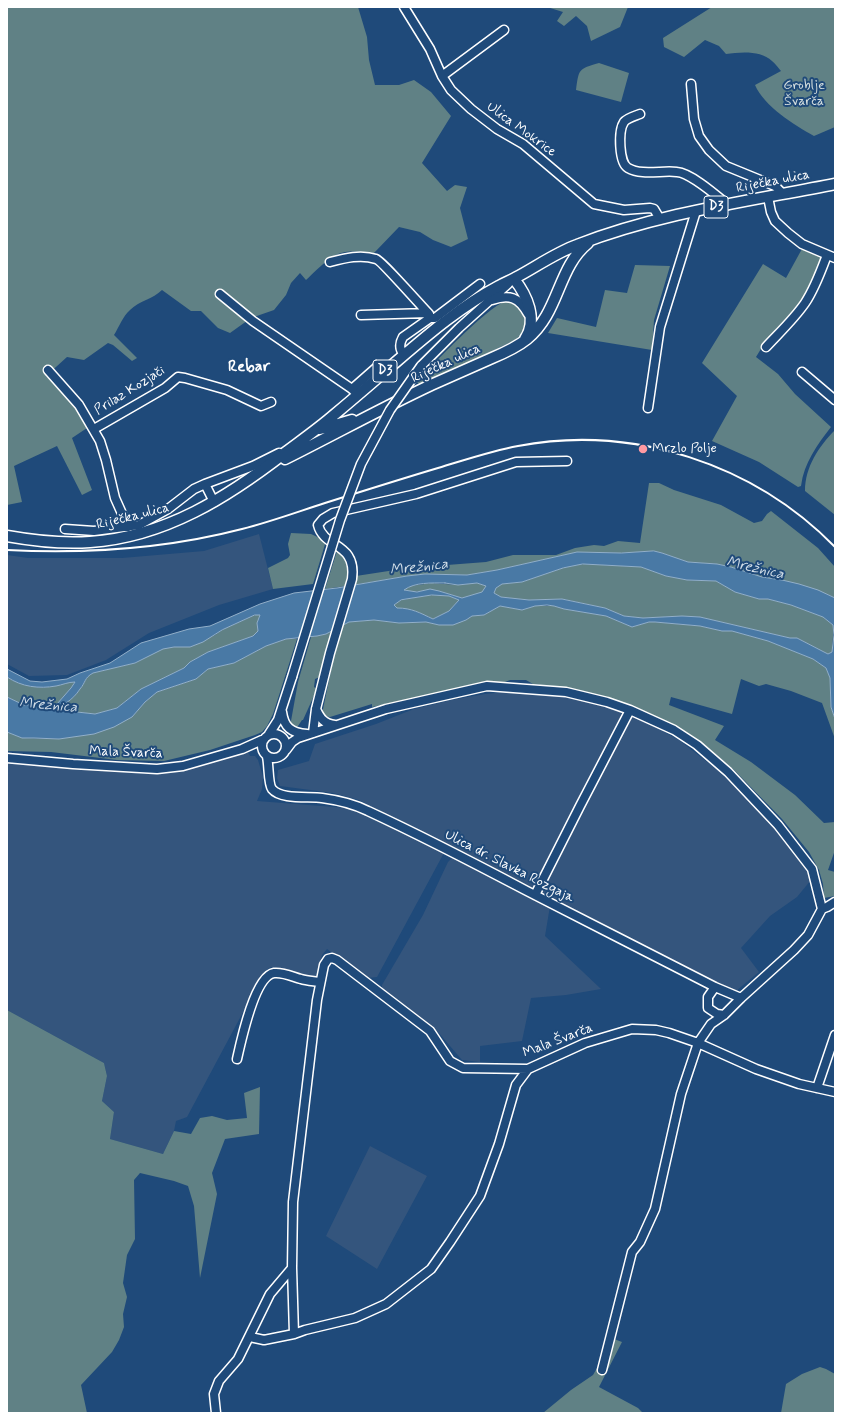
<!DOCTYPE html>
<meta charset="utf-8">
<style>
body{margin:0}
#map{position:relative;width:842px;height:1420px;overflow:hidden;background:#1f4a7a;font-family:Mynerve,sans-serif}
canvas{display:block}
.frame{position:absolute;inset:0;border:8px solid #fff;pointer-events:none}
</style>
<div id="map">
<canvas width="842" height="1420"></canvas>
<div class="frame"></div>
</div>
<script>
const context = document.querySelector('canvas').getContext('2d');
context.lineJoin = 'round';
function fill(path, color) { context.fillStyle = color; context.fill(path, 'evenodd'); }
function strokePath(path, color, width, dash) { context.strokeStyle = color; context.lineWidth = width; context.lineCap = dash ? 'butt' : 'round'; context.setLineDash(dash || []); context.stroke(path); }
function drawText(font, color, halo, rows, align = 'center') {
  context.font = font + ' Mynerve,sans-serif'; context.lineWidth = 4; context.setLineDash([]); context.textBaseline = 'middle'; context.strokeStyle = halo; context.fillStyle = color; for (const [text, x, y, turn = 0] of rows) {
    context.save(); context.translate(x, y); context.rotate((+turn || 0) * Math.PI / 180); context.textAlign = isNaN(turn) ? turn : align; if (halo) context.strokeText(text, 0, 0); context.fillText(text, 0, 0); context.restore();
  }
}
const built = new Path2D(`
 M259 534 273 589 219 605 149 633 106 660 67 675 29 676 7 664V555L28 558H122L204 551Z
 M505 692 544 693 567 697 598 704 621 712V721L534 887 530 888 359 800 333 793 280 786 277 778 278 770 309 761 315 744 376 724 414 709 451 700 485 694Z
 M631 716 644 721 679 740 715 768 753 804 797 853 805 867 811 880 797 897 770 916 741 948 759 972 736 991 716 984 587 916 540 893 569 835 594 788 599 775Z
 M248 752 250 756H255L258 760 263 777 262 789 257 801 347 808 445 851 377 977 367 978 327 949 322 955 317 976 311 977 302 976 281 969 271 967 265 971 187 1117 176 1121 174 1131 163 1154 110 1139 114 1112 102 1101 107 1076 104 1063 7 1010V761L146 774 174 772Z
 M453 857 550 906 545 936 601 989 566 995 531 998 522 1041 480 1046V1062L462 1060 438 1032 382 989V985L423 915 448 862Z
 M370 1146 427 1176 377 1269 326 1236Z`);
const green = new Path2D(`
 M7 7H358L367 37 369 60 375 85H399L414 80 431 92 451 116 422 163 447 191 455 185 467 187 460 208 468 239 451 247 433 240 420 232 399 227 374 253C363 252 351 250 341 253 329 256 315 272 306 280L300 273 291 283 286 295 274 310 251 318 230 333 218 328 201 311H191L162 290C153 299 139 301 130 310 123 316 119 327 114 335L137 358 132 361 113 345 108 343 84 360 67 357 46 376 78 406 87 428 72 438 92 490 82 495 57 446 14 466 22 502 7 505Z
 M547 7H628L620 27 591 41 587 26 576 16 564 26 557 21 563 12Z
 M712 7H835V127L814 136C794 125 764 106 755 85L781 71C778 68 776 64 772 61 761 50 740 52 726 54L719 46 705 40 684 57 664 47 663 38Z
 M599 63 629 73 621 102 576 90C579 69 578 69 599 63Z
 M803 247 821 256C816 275 808 297 795 312 782 327 766 339 756 357L778 374 795 394 831 427C817 445 804 463 801 486L798 487 759 462 712 441 737 396 702 363 763 264 786 278Z
 M635 265 670 266 654 320 652 350 548 333 557 318 596 327 605 290 627 293Z
 M507 301 518 303C526 318 531 328 515 340L422 385H420L417 382C430 367 491 303 507 301Z
 M835 430V515L805 491C805 467 819 446 835 430Z
 M649 483H659L674 490 721 505 754 523 762 521 767 514 771 511 818 548 835 567V598L829 595 782 580 762 577 731 567 717 564 688 562 662 553 654 551 621 553 577 552 497 570 467 575 425 574 407 576 353 585 356 576 408 568 486 562 513 555H556L575 548 594 545 604 546 618 541 640 543Z
 M291 533 311 534 326 541 313 584 273 589 268 568 288 558 290 555 288 544Z
 M337 551C350 564 350 569 346 586L325 589Z
 M583 564 641 567 666 576 687 580 716 581 735 592 759 599H768L791 605 823 617 833 625C834 635 832 643 832 653L828 654 824 652 797 638H790L700 617 682 616 643 618 624 616 605 608 563 599 529 600 501 597 494 593 496 588 501 584 522 582 563 568Z
 M432 583 458 585 477 583 486 586 483 592 462 598 439 591H422L413 592 404 590 410 586Z
 M432 595 449 596 459 600 449 611 433 619C420 613 412 608 397 608L394 605 401 600Z
 M500 606 522 610 535 606H554L564 609 606 616 632 627 649 622H655L700 626 722 631H732L768 641 813 659 826 668 830 678 831 707 835 719V739L822 703 791 691 766 684 759 686 741 679 732 714 671 697 669 705 724 726 715 740 751 762 795 795 824 823 835 822V850L828 870 835 872V896L824 898 823 884 819 870 809 852 782 819 734 770 705 745 660 719 634 707 614 700 571 689 533 684 526 680H510L497 685 471 686 372 707V704L330 717 324 716 322 714 333 661V656L342 626 349 622 374 620 399 623 427 622 439 625 466 620 472 616 484 615Z
 M255 615H260L257 623 258 631 253 636 208 652 190 662 184 668 141 689 117 708 95 714 77 712 66 708V703C72 699 76 695 80 689 86 682 84 678 93 673L135 663 162 649 174 647H190L215 635 222 630Z
 M332 631 322 671 320 677 315 679 314 687 317 689 303 720H302L298 726 294 727 291 726V721L298 682 311 637 326 634Z
 M286 639H297L273 714 267 726 262 732 255 735 210 750 164 761 117 760 51 752 7 751V732L22 738 59 739 132 717 145 702 157 692 196 679 208 669 234 663 266 646Z
 M7 677C22 687 42 690 59 685 65 684 69 682 75 681 71 690 63 696 58 704L24 705 7 697Z
 M7 1010 104 1063 107 1076 102 1101 114 1112 110 1139 163 1154 174 1131 191 1134 200 1118 212 1116 227 1120 247 1118 244 1093 260 1087 259 1134 225 1139 212 1173 217 1194 200 1278 194 1206 188 1186 174 1181 140 1173 134 1180 135 1239 127 1255 123 1283 127 1297 123 1314 124 1327 119 1340 112 1352 81 1385 87 1413H7Z
 M614 1339 622 1342 599 1387 638 1408 643 1413H543L571 1390 593 1375Z
 M820 1367 826 1369 835 1374V1413H781L786 1384 802 1374Z`);
const water = new Path2D(`
 M654 551 662 553 688 562 717 564 731 567 762 577 782 580 799 584 818 590 835 598V719L831 707 830 678 826 668 813 659 768 641 732 631H722L700 626 655 622H649L632 627 606 616 564 609 554 606 547 605 535 606 522 610 500 606 484 615 472 616 466 620 453 625H439L426 622 399 623 374 620 349 622 326 634 317 636 286 639 266 646 234 663 208 669 196 679 157 692 145 702 132 717 114 727 94 734 59 739 34 738H22L7 732V697L24 705 57 704 71 688 75 682C68 682 62 685 56 686 39 689 22 687 7 677V669L30 681 42 682 67 679 80 673 110 663 141 643 189 629 210 626 260 604 294 593 337 588 407 576 425 574 467 575 497 570 577 552 621 553ZM583 564 641 567 666 576 687 580 716 581 735 592 759 599H768L791 605 823 617 833 625 834 635 832 652 828 654 824 652 797 638H790L700 617 682 616 643 618 624 616 605 608 562 599 529 600 501 597 494 593 496 588 502 584 522 582 563 568ZM445 583 458 585 477 583 486 586 482 592 462 598 439 591 430 589 417 592 404 590C415 582 431 583 445 583ZM432 595 449 596 459 600 449 611 433 619C420 613 412 608 397 608L394 605 401 600ZM255 615H260L257 623 258 631 253 636 208 652 190 662 184 668 141 689 117 708 95 714 77 712 67 708 66 703C72 699 76 695 80 689 86 682 84 678 93 673L135 663 163 649 174 647H190L203 642 222 630Z`);
const minor = new Path2D(`
 M404 7 430 49 442 76 451 90 471 109 497 129 523 144 594 204 624 210 650 208 654 209 660 219
 M442 76 504 30
 M691 84 694 119 699 136 709 150 726 166 775 186 783 194
 M640 114C635 116 627 118 624 122 618 131 619 163 628 168 642 176 662 170 677 172 691 173 717 196 728 205
 M768 197 771 212 775 221 788 233 802 244 835 258
 M330 262C345 258 361 254 376 259 381 260 422 307 429 314L430 318 403 337C399 344 399 349 404 355
 M220 294 253 321 352 389 358 395
 M492 300C509 294 519 297 528 314
 M361 315 428 313
 M430 318H435L480 284
 M766 347C779 333 794 319 805 303 815 288 821 271 827 255
 M421 366 459 328 508 284
 M48 370 79 405 100 441 106 460 115 498 128 527
 M802 372 835 400
 M352 389 377 367
 M648 408 660 327 696 211
 M94 429 165 388 178 377 185 378 227 390 261 406 271 402
 M205 484 253 466 279 453
 M65 529 94 531 139 525 168 509 194 489 205 484 214 502
 M316 709C320 718 324 724 335 725
 M282 712C284 727 291 733 307 734
 M313 733 316 709 330 653 352 579C357 542 324 549 318 525L323 519 333 513 416 494 516 462 567 461
 M262 746a12 12 0 1 1 24 0a12 12 0 1 1-24 0Z
 M269 734 278 720 292 677
 M286 750 292 742 298 738 386 709 487 686 566 692 607 702 630 710 674 730 697 745 728 772 778 825 812 869 822 909 808 935 794 950 741 998 724 1015 711 1024 698 1043 681 1094 655 1209 640 1242 632 1252 602 1370
 M267 757C269 764 268 784 272 789 281 800 309 796 322 798 337 800 354 804 368 811 422 836 474 863 527 891 590 923 652 955 715 987L741 998
 M7 758 73 764 157 769 183 766 242 749 262 740
 M535 895 580 806 630 710
 M822 909 827 907 835 902
 M715 987 708 997V1008L717 1014 724 1015
 M237 1059C241 1041 255 976 274 973 284 972 293 977 301 979 307 981 314 981 320 982
 M817 1088 835 1035
 M292 1268 294 1334
 M250 1337 264 1340 294 1334 305 1330 355 1318 386 1304 431 1269 450 1242 480 1196 499 1144 516 1085 528 1069
 M216 1413 214 1394 219 1381 238 1359 270 1294 292 1268 293 1202 317 1000 324 965 328 959 332 958 337 960 430 1031 450 1061 463 1068 528 1069 585 1043 632 1029 656 1030 669 1033 698 1043 756 1069 799 1084 835 1092`);
const major = new Path2D(`
 M514 279C527 295 538 320 525 339
 M319 429 328 427 352 420
 M285 459C333 435 382 408 431 385 451 376 472 367 492 358 504 353 517 347 527 339 560 312 557 268 588 243
 M7 536C35 541 62 544 90 542 165 537 228 497 286 452 302 440 319 428 334 415 353 399 372 383 390 367 424 338 459 307 499 286 504 283 510 281 515 278 536 267 555 253 577 245 659 213 749 201 835 184`);
const rail = new Path2D(`
 M7 550C86 554 165 549 242 529 270 522 297 512 325 503 363 491 401 479 438 468 465 460 491 451 518 446 633 424 754 464 835 547`);
const minorBridge = new Path2D(`
 M292 677 340 520 361 464 390 410 421 366`);
const markers = [
 [643,449,5,"#ff9aa2"]
];
const shields = [
 [716,207,24],
 [385,371,24]
];
const shieldNames = [
 ["D3",716,207],
 ["D3",385,371]
];
const parkNames = [
 ["Groblje",804,86],
 ["Švarča",804,102]
];
const streetNames = [
 ["Ulica Mokrice",521,130,36],
 ["Riječka ulica",773,182,-11],
 ["Riječka ulica",446,364,-25],
 ["Prilaz Kozjači",130,391,-32],
 ["Riječka ulica",133,517,-14],
 ["Mala Švarča",126,753,2],
 ["Ulica dr. Slavka Rozgaja",509,867,27],
 ["Mala Švarča",558,1041,-21]
];
const poiNames = [
 ["Mrzlo Polje",652,449]
];
const waterNames = [
 ["Mrežnica",419,568,-6],
 ["Mrežnica",755,569,13],
 ["Mrežnica",48,706,5]
];
const quarterNames = [
 ["Rebar",249,368]
];
fill(built, '#34557d');
fill(green, '#608185');
fill(water, '#4979a5');
strokePath(water, '#92afc9', 1);
strokePath(minor, '#fff', 11);
strokePath(major, '#fff', 13);
strokePath(minor, '#1f4a7a', 8);
strokePath(major, '#1f4a7a', 10);
strokePath(rail, '#fff', 2);
strokePath(minorBridge, '#fff', 11, []);
strokePath(minorBridge, '#1f4a7a', 8);
for (const [x, y, r, color] of markers) { const dot = new Path2D(); dot.arc(x, y, r, 0, 2 * Math.PI); context.fillStyle = color; context.fill(dot); strokePath(dot, '#1f4a7a', 1.5); }
for (const [x, y, w] of shields) { const box = new Path2D(); box.roundRect(x - w / 2, y - 11, w, 22, 3); context.fillStyle = '#1f4a7a'; context.fill(box); strokePath(box, '#fff', 1); }
drawText('bold 13px', '#fff', null, shieldNames);
drawText('14px', '#d7e0e0', '#1f4a7a', parkNames);
drawText('14px', '#fff', '#1f4a7a', streetNames);
drawText('14px', '#fff', '#1f4a7a', poiNames, 'left');
drawText('italic 15px', '#d2dee8', '#1f4a7a', waterNames);
drawText('bold 16px', '#fff', '#1f4a7a', quarterNames);
</script>
